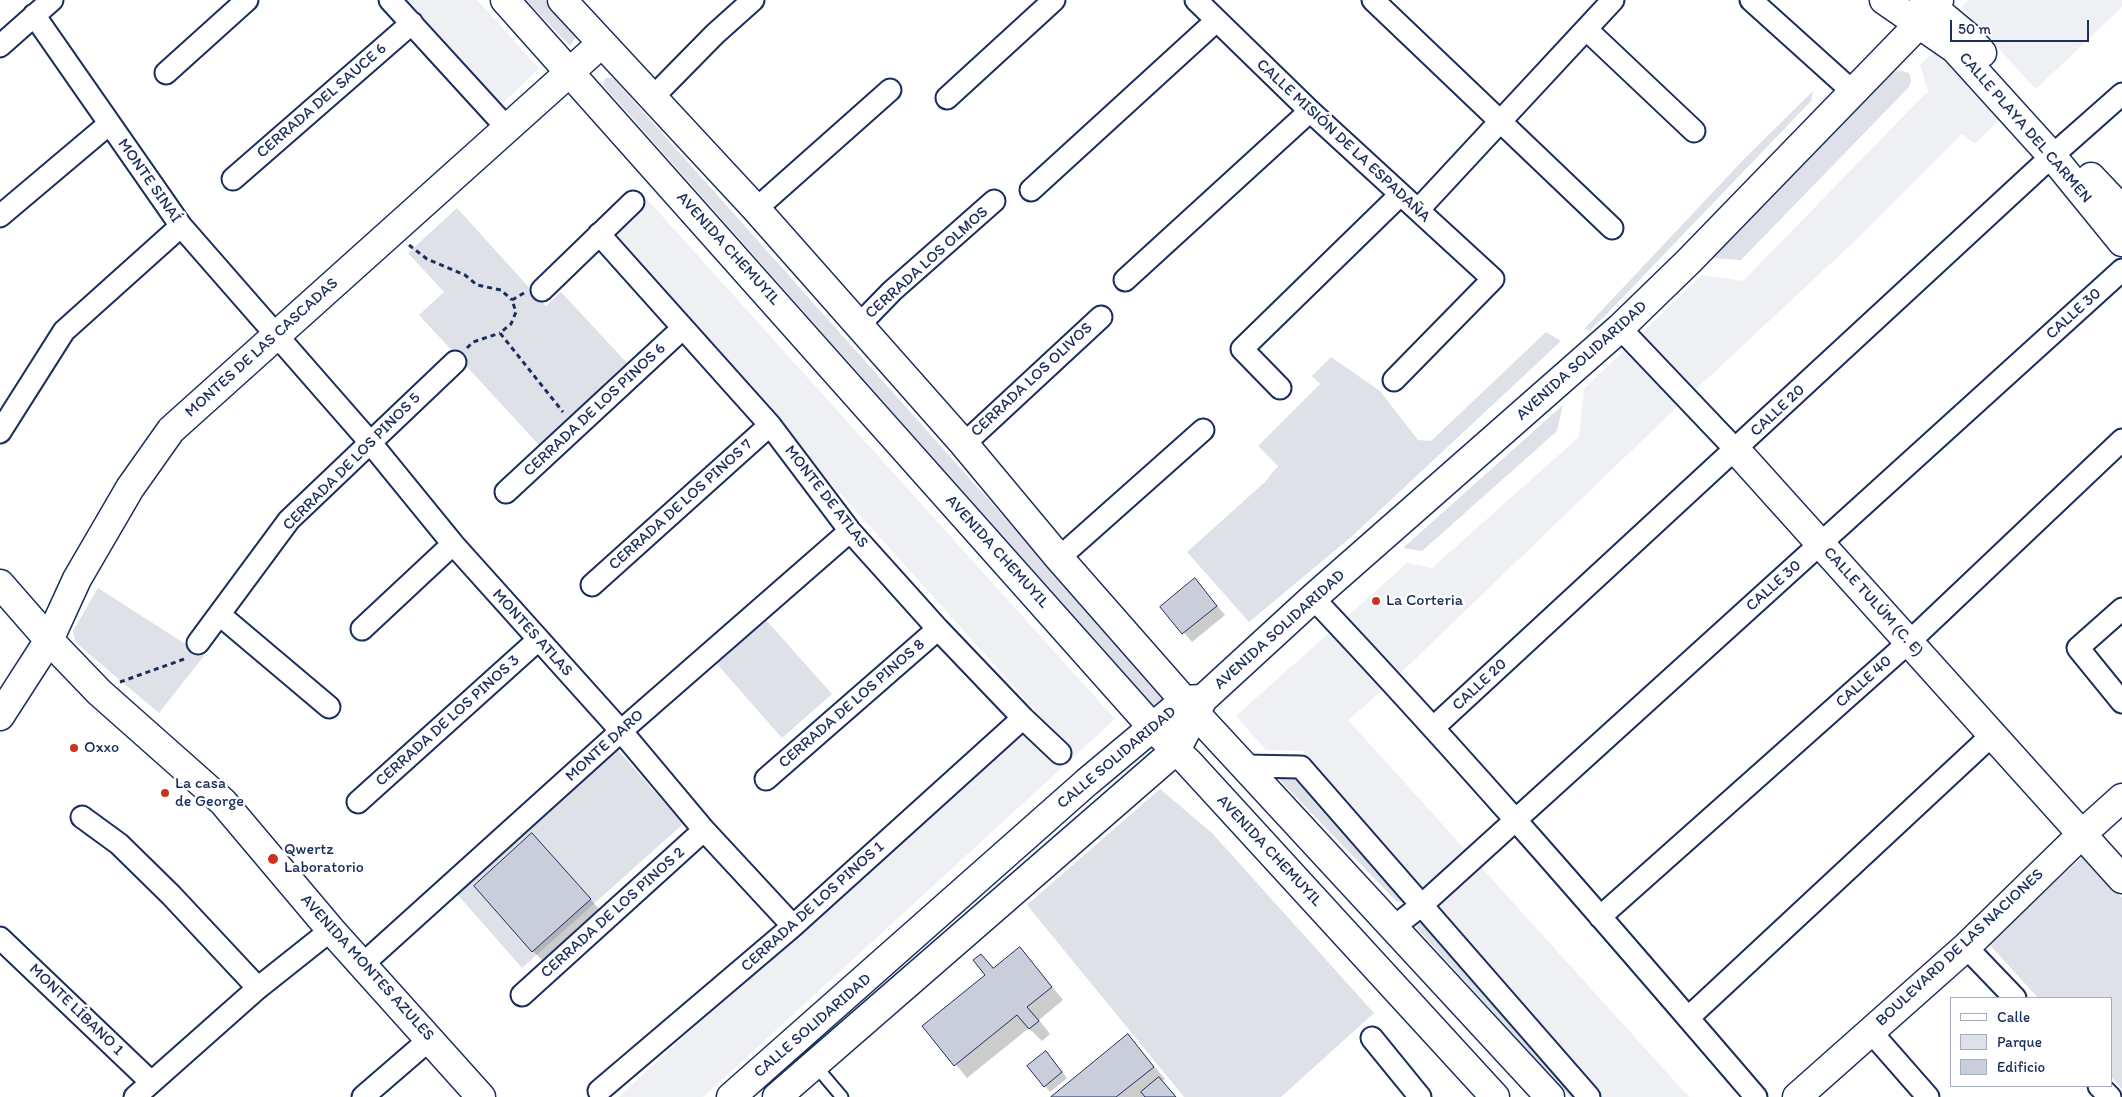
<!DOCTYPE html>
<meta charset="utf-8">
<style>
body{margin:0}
#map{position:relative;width:2122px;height:1097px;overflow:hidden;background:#fff;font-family:Itim,sans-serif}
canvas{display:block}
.legend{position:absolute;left:1950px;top:997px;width:162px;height:90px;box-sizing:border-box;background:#fff;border:1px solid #a4acbf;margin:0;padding:6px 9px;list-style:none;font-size:15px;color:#1b2f5e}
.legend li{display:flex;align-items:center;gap:10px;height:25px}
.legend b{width:25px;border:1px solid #a4acbf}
.scale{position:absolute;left:1950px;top:20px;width:139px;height:22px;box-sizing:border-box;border:2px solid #1b2f5e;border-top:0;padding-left:6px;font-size:15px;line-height:18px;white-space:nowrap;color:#1b2f5e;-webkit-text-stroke:4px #fff;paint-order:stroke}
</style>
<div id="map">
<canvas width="2122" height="1097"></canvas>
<ul class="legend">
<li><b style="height:6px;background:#fff"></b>Calle</li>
<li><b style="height:14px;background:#dee1e7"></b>Parque</li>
<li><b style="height:14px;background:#caceda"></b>Edificio</li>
</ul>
<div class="scale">50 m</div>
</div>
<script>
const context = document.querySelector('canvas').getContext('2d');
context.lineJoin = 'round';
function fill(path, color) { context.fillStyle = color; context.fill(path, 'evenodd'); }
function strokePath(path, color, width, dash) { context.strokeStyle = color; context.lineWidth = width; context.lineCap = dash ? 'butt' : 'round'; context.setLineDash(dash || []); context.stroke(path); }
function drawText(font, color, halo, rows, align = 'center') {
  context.font = font + ' Itim,sans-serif'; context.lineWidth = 5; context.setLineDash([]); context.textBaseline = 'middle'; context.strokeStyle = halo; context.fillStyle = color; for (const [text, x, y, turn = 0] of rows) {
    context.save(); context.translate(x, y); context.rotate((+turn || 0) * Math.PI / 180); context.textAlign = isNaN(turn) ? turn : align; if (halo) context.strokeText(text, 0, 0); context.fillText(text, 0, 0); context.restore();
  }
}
const built = new Path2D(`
 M405 0H477L539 68 500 106Z
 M1968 0H2122V7L2036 89 1961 8Z
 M1935 51 2001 118 1975 144 1962 134 1858 238 1678 406 1384 689 1348 720 1689 1097H1599L1303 751 1266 750 1236 716 1407 563 1432 568 1579 437 1584 389 1702 275 1743 281 1928 91 1920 65Z
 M645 197 1115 719 703 1097H619L1035 710 607 234Z`);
const green = new Path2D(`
 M526 0H545L576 36 570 46Z
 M1903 71 1909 73 1911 80 1909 87 1741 260 1712 258 1894 72Z
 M605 78H613L1165 698 1155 708 603 85Z
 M1813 91 1811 101 1606 315 1589 331 1585 328 1745 158Z
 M457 208 546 306 561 292 628 364 540 446 419 315 444 292 408 253Z
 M1546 332 1561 341 1350 538 1249 622 1187 552 1265 482 1278 466 1258 446 1320 384 1312 376 1331 357 1380 391 1418 440 1431 441Z
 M1563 405 1557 431 1422 551 1403 548Z
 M98 588 204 656 159 713 76 643 73 631Z
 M766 620 832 694 782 738 717 664Z
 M618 750 683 824 522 968 457 894Z
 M1277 777 1301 779 1404 901 1397 902Z
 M1160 789 1212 833 1374 1013 1281 1097H1184L1027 905Z
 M2084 855 2122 898V1089L2111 1077V998H2038L1989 944Z
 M1424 920 1577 1097H1570L1416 927Z`);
const shadow = new Path2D(`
 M1195 580 1225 615 1192 642 1162 607Z
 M532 835 602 912 545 963 533 951Z
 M1020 948 1063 1000 1039 1020 1050 1034 1042 1041 1029 1028 967 1078 924 1027 987 975 981 955 995 969Z
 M1128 1036 1165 1079 1162 1081 1176 1097H1053Z
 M1052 1059 1067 1078 1050 1092 1045 1086Z`);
const building = new Path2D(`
 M1195 578 1217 606 1182 634 1160 607Z
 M532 833 591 899 532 952 474 886Z
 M1020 947 1052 987 1027 1007 1039 1021 1029 1029 1017 1015 954 1066 922 1026 985 975 973 960 981 954 993 968Z
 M1128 1034 1154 1067 1116 1097H1051Z
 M1046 1051 1062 1072 1044 1087 1027 1066Z
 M1159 1077 1176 1097H1145L1141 1092Z`);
const path = new Path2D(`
 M409 245 427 259 465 275 477 285 501 290 512 300
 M524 293 512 300 516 312 511 324 500 333 563 412
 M467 348 473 342 500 333
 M120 682 187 658`);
const lane = new Path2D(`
 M814 1064 842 1097`);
const street = new Path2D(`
 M390 0 507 128
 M1196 0 1310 111 1493 279 1394 380
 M1373 0 1612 228
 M1751 0 1852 91
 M34 15 181 226 369 441 453 544 621 731 704 830 793 926
 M1586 29 1694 131
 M0 46 52 0
 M166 73 247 0
 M653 97 715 34 753 0
 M947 98 1054 0
 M233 179 412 23
 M1031 190 1216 21
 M756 209 890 90
 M1418 210 1613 0
 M0 216 109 124
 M599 234 770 425 850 531 938 629 1023 718 1060 753
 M1125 280 1310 111
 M542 290 633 202
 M859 325 892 291 994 201
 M1620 328 1736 450
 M1280 388 1242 349 1400 195
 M0 432 64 331 181 226
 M964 444 1101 317
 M506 492 683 328
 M1059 558 1203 430
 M592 585 770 425
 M1313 598C1466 760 1611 928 1756 1097
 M2122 609 2078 648 2122 702
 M220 615 329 707
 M362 629 453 544
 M198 643 289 520 455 362
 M1433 728 2052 156 2122 94
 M1243 766 1301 767 1589 1097
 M766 779 938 629
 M358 802 538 640
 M82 817 119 844 171 895 258 988
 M1600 917 1909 642 2122 440
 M1394 927 1423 904 2122 270
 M0 938 151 1082
 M1966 947 2015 998
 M363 964 621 731 850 531
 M522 995 704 830
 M1688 1018 1992 735
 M1871 1032 1928 1097
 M1372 1038 1420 1097
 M2099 1086 2110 1097
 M599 1091 793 926 1023 718
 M135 1097 258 988 331 930
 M363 1097 430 1039`);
const secondary = new Path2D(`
 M505 0 1153 728 1188 762 1495 1097
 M562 0 756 209 964 444 1059 558 1196 714 1550 1097
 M1884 0 1955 49 2052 156 2122 242
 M1924 0 1967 36 1982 53
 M2091 177 2122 210
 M1736 450 2122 879
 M0 584 49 640 99 692 223 802 331 930 481 1097
 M0 716 49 640 77 579 130 488 171 430 601 44
 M731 1097 1087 782 1185 700 1201 699
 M777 1097 1176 750 1203 699 1313 598 1620 328 1689 261 1919 24 1939 0
 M1797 1097 1966 947 2082 834 2122 798`);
const markers = [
 [1376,601,5,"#c8321e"],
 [74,748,5,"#c8321e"],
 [165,793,5,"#c8321e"],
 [273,859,6,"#c8321e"]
];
const streetNames = [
 ["CERRADA DEL SAUCE 6",322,101,-41],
 ["CALLE PLAYA DEL CARMEN",2025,128,49],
 ["CALLE MISIÓN DE LA ESPADAÑA",1343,141,43],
 ["MONTE SINAÍ",149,181,55],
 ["AVENIDA CHEMUYIL",728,249,48],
 ["CERRADA LOS OLMOS",927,263,-42],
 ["CALLE 30",2074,314,-42],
 ["MONTES DE LAS CASCADAS",262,348,-42],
 ["AVENIDA SOLIDARIDAD",1582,361,-42],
 ["CERRADA LOS OLIVOS",1032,380,-43],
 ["CERRADA DE LOS PINOS 6",595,410,-43],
 ["CALLE 20",1778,411,-43],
 ["CERRADA DE LOS PINOS 5",352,462,-45],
 ["MONTE DE ATLAS",826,497,52],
 ["CERRADA DE LOS PINOS 7",681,505,-42],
 ["AVENIDA CHEMUYIL",997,552,48],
 ["CALLE 30",1774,586,-42],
 ["CALLE TULÚM (C. E)",1873,602,48],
 ["AVENIDA SOLIDARIDAD",1280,630,-42],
 ["MONTES ATLAS",532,633,48],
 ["CALLE 40",1864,682,-42],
 ["CALLE 20",1480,685,-43],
 ["CERRADA DE LOS PINOS 8",852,704,-41],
 ["CERRADA DE LOS PINOS 3",448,721,-42],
 ["MONTE DARO",605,746,-42],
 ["CALLE SOLIDARIDAD",1117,758,-40],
 ["AVENIDA CHEMUYIL",1269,851,47],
 ["CERRADA DE LOS PINOS 1",813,907,-42],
 ["CERRADA DE LOS PINOS 2",613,913,-42],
 ["BOULEVARD DE LAS NACIONES",1960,948,-43],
 ["AVENIDA MONTES AZULES",367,968,48],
 ["MONTE LÍBANO 1",76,1010,44],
 ["CALLE SOLIDARIDAD",813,1026,-41]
];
const poiNames = [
 ["La Corteria",1386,601],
 ["Oxxo",84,748],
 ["La casa",175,784],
 ["de George",175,802],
 ["Qwertz",284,850],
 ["Laboratorio",284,868]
];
fill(built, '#eff0f4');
fill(green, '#dee1e7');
fill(shadow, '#0003');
fill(building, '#caceda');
strokePath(building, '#1b2f5e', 1);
strokePath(lane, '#1b2f5e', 15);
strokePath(street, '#1b2f5e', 25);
strokePath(secondary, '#1b2f5e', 31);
strokePath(path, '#1b2f5e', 3, [5, 4]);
strokePath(lane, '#fff', 11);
strokePath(street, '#fff', 21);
strokePath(secondary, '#fff', 28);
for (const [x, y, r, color] of markers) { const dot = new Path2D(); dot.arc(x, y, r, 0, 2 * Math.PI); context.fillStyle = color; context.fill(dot); strokePath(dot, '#fff', 2); }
drawText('16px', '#1b2f5e', '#fff', streetNames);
drawText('16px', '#1b2f5e', '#fff', poiNames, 'left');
</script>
